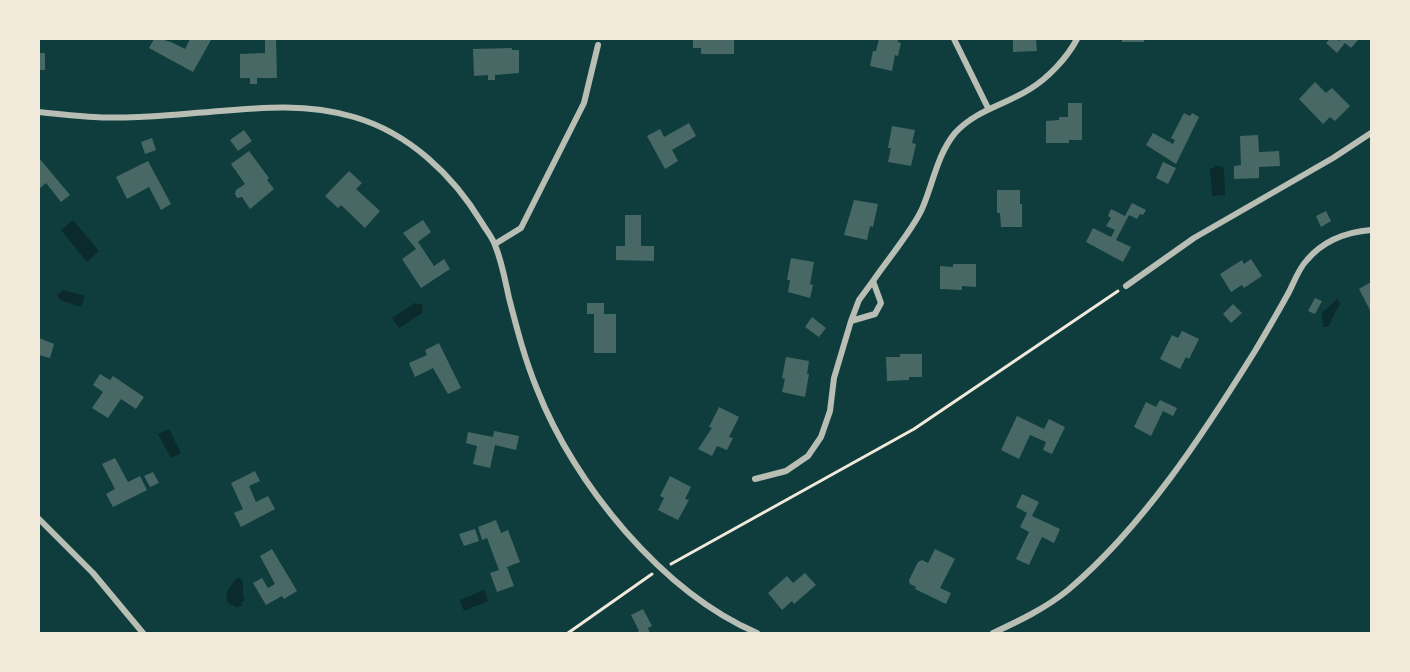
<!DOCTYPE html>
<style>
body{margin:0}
#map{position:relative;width:1410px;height:672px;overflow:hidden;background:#0f3d3e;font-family:"Zilla Slab",serif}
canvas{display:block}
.frame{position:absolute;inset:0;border:40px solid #f1e9da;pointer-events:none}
</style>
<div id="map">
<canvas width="1410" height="672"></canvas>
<div class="frame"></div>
</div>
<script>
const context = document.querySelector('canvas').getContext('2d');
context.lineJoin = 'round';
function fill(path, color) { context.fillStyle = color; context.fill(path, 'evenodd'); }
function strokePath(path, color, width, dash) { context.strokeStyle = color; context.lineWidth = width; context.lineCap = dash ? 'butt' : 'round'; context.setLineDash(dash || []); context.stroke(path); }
const water = new Path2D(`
 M1215 165 1224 168 1225 195 1212 196 1210 168H1214Z
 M73 220 99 251 87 262 61 230Z
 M63 290 85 296 81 307 60 300 57 295Z
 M1337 299 1340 303 1328 327H1323L1322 313Z
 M415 303 423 305 422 313 399 328 392 318Z
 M169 429 181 453 171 458 158 434Z
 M237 578 241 579C245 585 241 593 245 600L241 603 242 606 236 607 228 603 226 595C227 592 234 580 237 578Z
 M484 590 488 601 464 611 460 600Z`);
const building = new Path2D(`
 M154 39H163L169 42V41L185 49 190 39 211 40 193 72 149 48Z
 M265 39H276L277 78H257V84H250V78H240V54L265 53Z
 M693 39H734V54H701V48H693Z
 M879 39H898V42L901 43 898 56 895 55 892 71 870 66 873 51H876Z
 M1013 39H1036L1037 51 1013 52Z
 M1122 39H1144V42H1122Z
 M1330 39H1336L1339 41 1341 39H1359L1351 48 1345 43 1337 53 1326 43Z
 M512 48V50H519V73L495 75V80H488V75L474 76 473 49Z
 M39 53H45V70H39Z
 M1315 82 1326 93 1332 88 1350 106 1335 121 1330 117 1323 124 1299 99Z
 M1068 103H1082V140H1069V143H1046V121L1059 120V117H1068Z
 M1184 113 1190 116 1192 113 1199 117 1176 164 1146 145 1153 133 1173 144 1175 140 1171 138Z
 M689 123 696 136 672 150 678 161 665 169 647 136 660 129 664 137Z
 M892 126 915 130 912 143 916 144 911 166 888 162 891 148H888Z
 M244 130 252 141 238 151 230 140Z
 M1258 135 1259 152 1279 151 1280 166 1259 167V178L1234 179V166L1241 165 1240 136Z
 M152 138 156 150 145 154 141 142Z
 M249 151 269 178 267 180 274 189 250 209 242 197 237 198 235 194 236 190 245 184 231 164Z
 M39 158 70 195 61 202 46 183 39 189Z
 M148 161 171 204 161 210 149 187 127 199 116 177Z
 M1163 162 1176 168 1168 184 1156 178Z
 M349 171 362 183 356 189 380 211 365 228 341 205 338 208 325 196Z
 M997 190H1020V204H1022V227H1001L1000 213H997Z
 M854 200 878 204 873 227 870 226 867 240 844 235Z
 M1132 203 1146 210 1143 215 1140 214 1137 219 1129 215 1116 240 1131 247 1123 262 1086 242 1093 228 1111 237 1115 230 1106 226 1111 218 1108 216 1111 209 1125 216Z
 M1326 211 1331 221 1321 227 1316 216Z
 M625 215H641V246H654V261L616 260V246H625Z
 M423 220 431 232 418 242 434 266 444 259 450 269 421 288 402 259 416 249 403 233Z
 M791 258 814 262 810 284 813 285 810 298 788 292 790 280H787Z
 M1251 259 1262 276 1244 288 1242 285 1231 292 1220 274 1242 260 1244 264Z
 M953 264H976V287L962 286V290L940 289V266L953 267Z
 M1371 282V312L1359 289Z
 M1315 298 1322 301 1315 314 1308 311Z
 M587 303H604V314H616V353H594V314H587Z
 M1233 304 1242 313 1231 323 1223 314Z
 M812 317 826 328 819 337 805 327Z
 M1182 331 1199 339 1189 359 1186 357 1180 369 1160 359 1172 335 1178 338Z
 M39 338 54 344 50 358 39 355Z
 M439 343 461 388 448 394 433 368 415 377 409 363 427 355 425 350Z
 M900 354H922V377H909V380L887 381 886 357H900Z
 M786 357 809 361 807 374H809L805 397 782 392 785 379 782 378Z
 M100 374 110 380 113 376 144 397 136 409 121 399 108 418 92 408 103 392 93 385Z
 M1160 400 1177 408 1173 416 1163 411 1151 436 1134 427 1146 402 1156 407Z
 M719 407 739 417 729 437 733 438 727 450 717 446 712 456 698 449 712 428 709 427Z
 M1017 416 1044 429 1049 419 1065 427 1052 454 1043 450 1046 442 1030 435 1019 459 1001 450Z
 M494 431 519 436 516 450 495 445 490 468 473 464 477 446 466 443 468 432 493 437Z
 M115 458 128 482 140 476 147 490 113 507 106 494 115 489 102 464Z
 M255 471 260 481 249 486 256 502 268 496 275 509 241 527 234 513 243 509 231 483Z
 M153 472 159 483 150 487 144 476Z
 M670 476 691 487 685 499 689 500 678 520 658 510 664 498 660 496Z
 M1022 494 1039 502 1032 516 1060 529 1054 543 1042 537 1029 565 1016 559 1029 532 1020 527 1027 513 1016 507Z
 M496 520 501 533 508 530 520 562 507 567 514 586 497 592 490 573 499 570 487 538 482 540 478 527Z
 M475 529 479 541 464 546 459 534Z
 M272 549 297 591 284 599 282 596 266 605 253 583 262 578 268 588 275 584 260 556Z
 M935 549 955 559 940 588 951 593 946 604 915 589 916 587 910 584 909 580 918 562 922 560 928 563Z
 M805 573 816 585 794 604 792 601 782 610 768 593 787 576 793 583Z
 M643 609 652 626 648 628 650 633H635L639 631 631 615Z`);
const path = new Path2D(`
 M671 564 914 429 1118 291
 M568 633 652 574`);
const minor = new Path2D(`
 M954 39 988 108
 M39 112C57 114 76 116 94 117 124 119 155 116 184 114 242 110 297 100 354 117 409 133 453 175 482 223 486 230 492 237 495 245 502 262 505 280 509 298 517 329 525 360 537 389 574 484 662 592 757 633
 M495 244 521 228 584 103 598 45
 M1126 286 1194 238 1333 158 1371 133
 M851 321 859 300 873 281
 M755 479 786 471 808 456 821 437 830 411 834 378 851 321 875 314 881 303 873 281C887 260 912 231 922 209 933 184 937 155 955 133 976 110 1005 105 1030 89 1048 78 1067 58 1077 39
 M39 519 93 573 143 633
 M993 633C1019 621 1046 608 1068 590 1143 527 1204 433 1255 351 1267 331 1278 312 1289 292 1294 282 1299 268 1307 260 1323 241 1347 232 1371 230`);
fill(water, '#0a2a2b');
fill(building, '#486865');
strokePath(path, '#f1e9da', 3);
strokePath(minor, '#b8beb3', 6);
</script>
